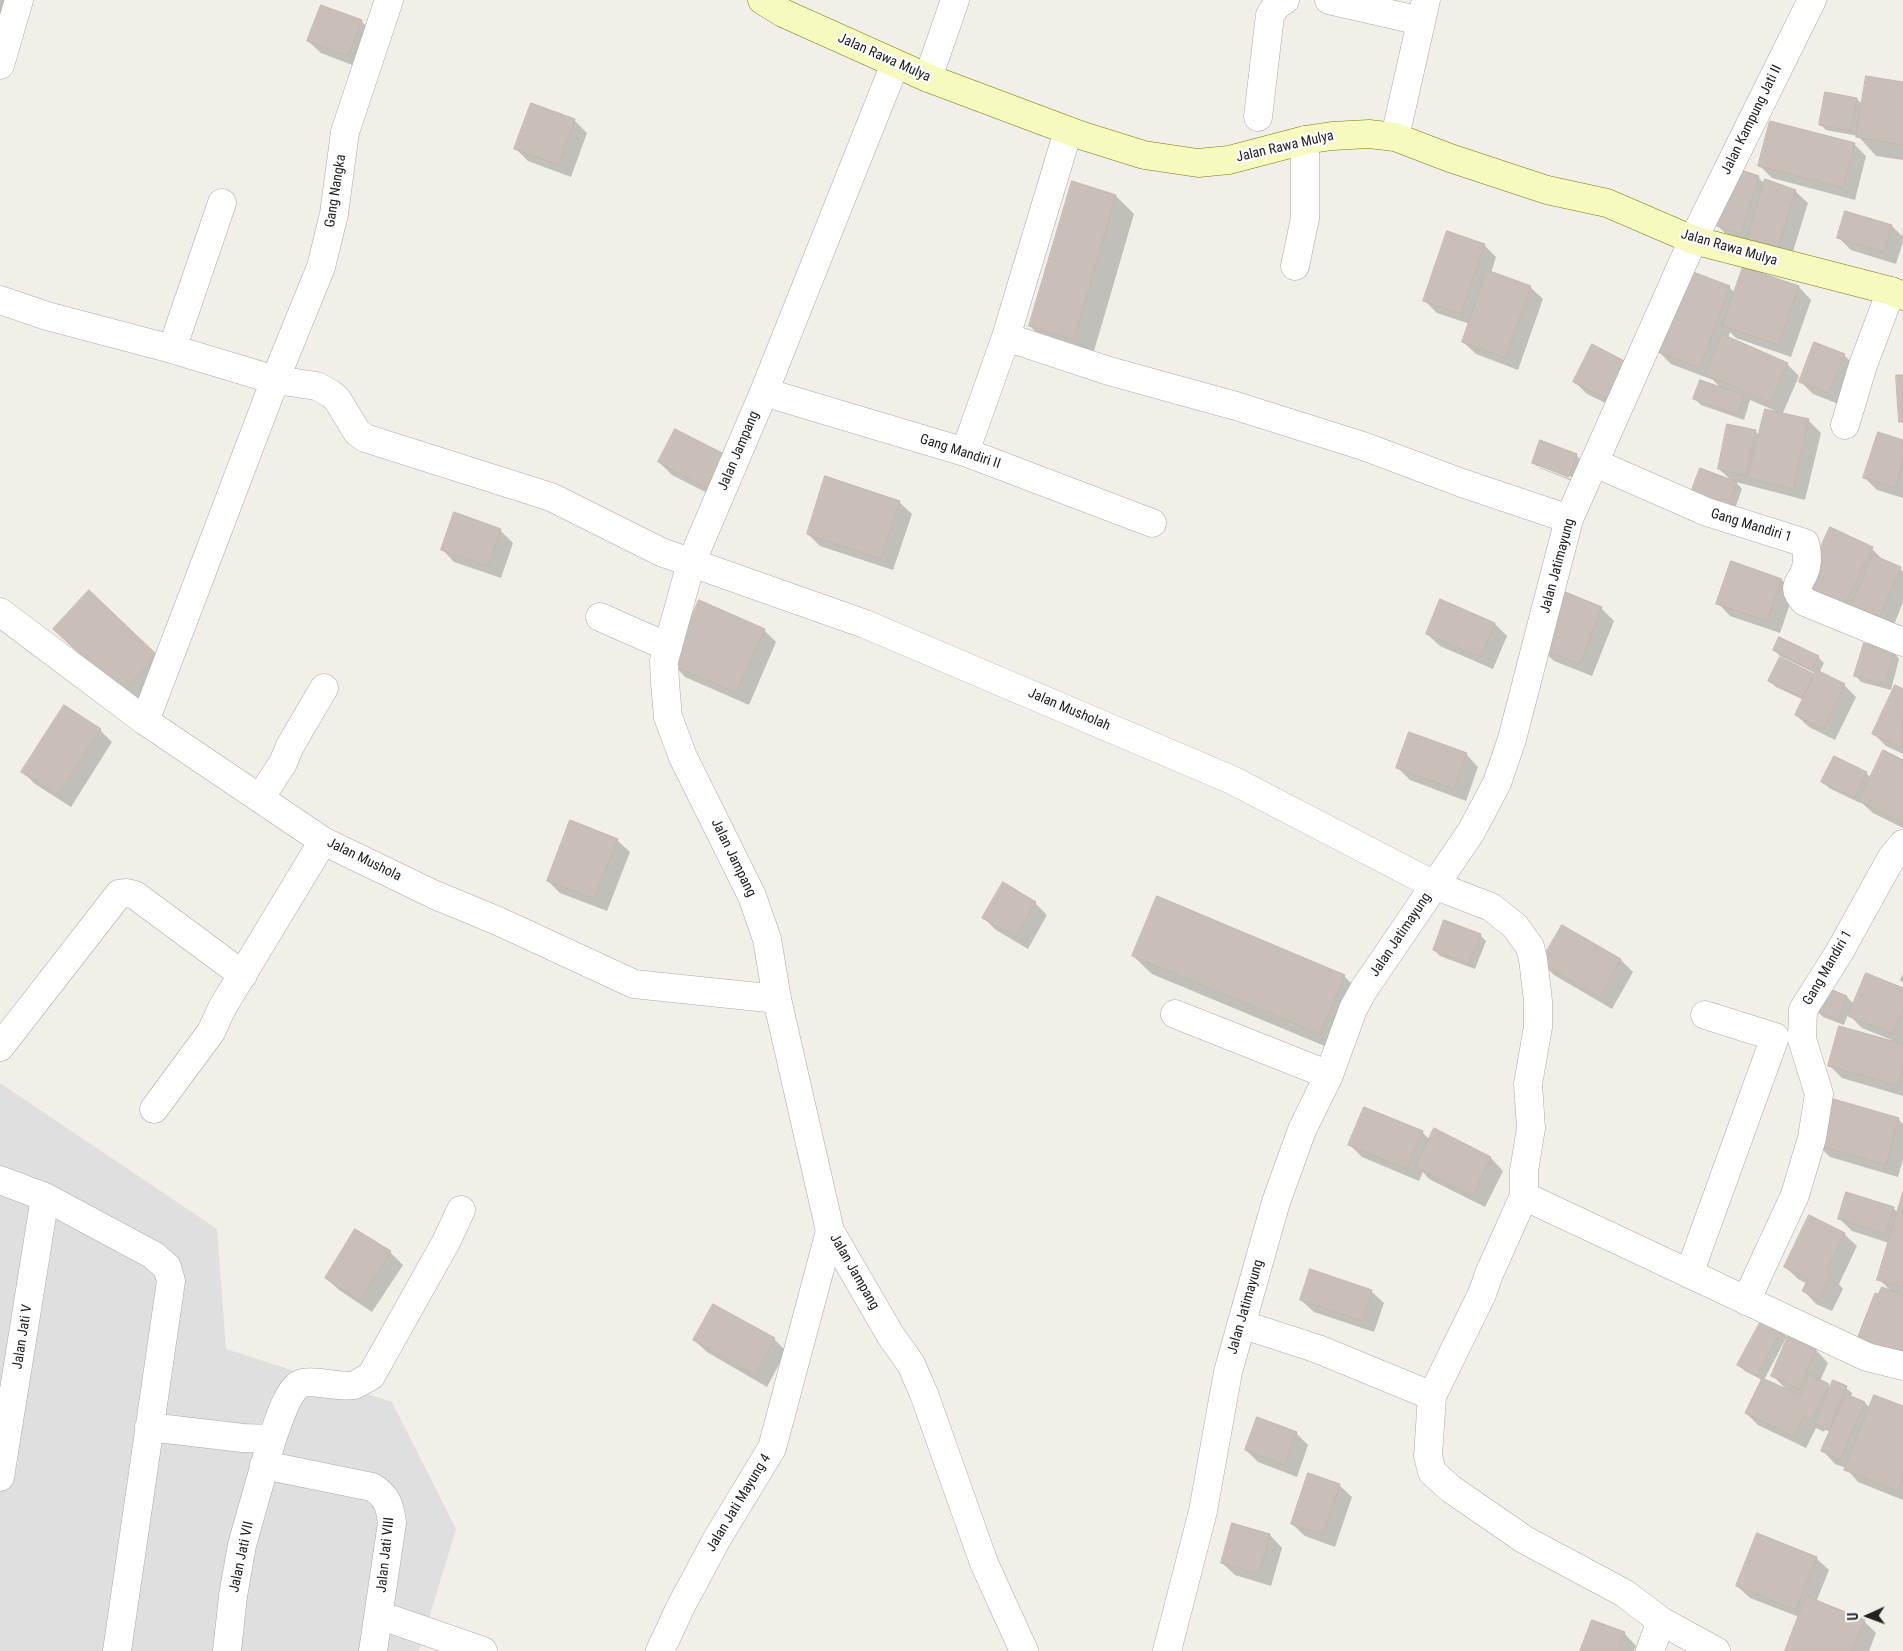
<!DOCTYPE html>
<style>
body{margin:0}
#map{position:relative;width:1903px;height:1651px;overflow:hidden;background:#f2efe9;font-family:"Roboto Condensed",sans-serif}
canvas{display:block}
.north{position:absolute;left:1843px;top:1591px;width:50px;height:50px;-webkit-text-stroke:4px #fff;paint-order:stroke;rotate:268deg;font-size:14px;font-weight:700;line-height:20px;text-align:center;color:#222}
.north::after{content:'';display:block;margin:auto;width:18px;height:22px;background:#222;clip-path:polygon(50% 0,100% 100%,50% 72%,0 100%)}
</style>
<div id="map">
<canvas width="1903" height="1651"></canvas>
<div class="north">U</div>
</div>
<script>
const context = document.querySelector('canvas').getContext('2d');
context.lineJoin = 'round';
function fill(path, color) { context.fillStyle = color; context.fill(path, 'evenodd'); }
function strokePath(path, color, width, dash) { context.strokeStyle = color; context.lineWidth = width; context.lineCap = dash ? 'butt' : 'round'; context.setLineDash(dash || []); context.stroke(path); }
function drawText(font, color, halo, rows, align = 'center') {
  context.font = font + ' "Roboto Condensed",sans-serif'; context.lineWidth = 4.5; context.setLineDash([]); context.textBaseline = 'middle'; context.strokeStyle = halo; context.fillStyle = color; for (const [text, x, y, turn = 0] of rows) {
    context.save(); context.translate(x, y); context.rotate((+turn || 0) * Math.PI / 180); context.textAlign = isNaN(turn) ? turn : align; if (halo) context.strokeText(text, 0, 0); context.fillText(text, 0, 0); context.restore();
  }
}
const residential = new Path2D(`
 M0 1083 217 1229 226 1349 392 1402 456 1529 419 1651H0Z`);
const shadow = new Path2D(`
 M0 0H28L0 36Z
 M361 21 373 33 360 68 321 53 308 41Z
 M1903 83V160L1876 156 1858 136 1826 130 1820 124 1857 99 1862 104Z
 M574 120 587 133 571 177 528 161 516 149Z
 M1854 144 1866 156 1855 200 1772 178 1760 166Z
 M1758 177 1765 184 1795 191 1808 203 1790 261 1730 238 1718 226Z
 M1073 183 1116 196 1134 214 1092 358 1049 345 1030 326Z
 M1892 226 1902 236 1903 229V242L1896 264 1851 250 1839 238Z
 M1484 245 1496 257 1491 273 1530 287 1543 299 1518 370 1476 354 1463 342 1470 324 1437 313 1425 301Z
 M1743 268 1799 287 1811 300 1791 357 1736 338 1730 332 1728 338 1787 364 1799 376 1782 415 1809 421 1821 433 1805 500 1736 482 1742 489 1733 514 1697 501 1732 481 1719 469 1755 431 1760 436 1778 412 1750 400 1744 420 1701 405 1695 399 1721 388 1713 380 1671 364 1659 352 1729 287 1735 293Z
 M1593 346 1624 412 1587 394 1575 382Z
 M1844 355 1856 367 1841 405 1813 394 1800 381Z
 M676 430 723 501 672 475 659 462Z
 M1903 441V498L1877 490 1865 478Z
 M1576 455 1582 461 1575 482 1539 468 1533 462ZM1538 464 1575 478 1574 480 1538 467Z
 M899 502 912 514 893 570 820 546 808 534Z
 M500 530 513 543 501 578 454 562 442 549Z
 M1872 549 1884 561 1903 571V602L1892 630 1815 600Z
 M1782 580 1794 592 1780 633 1730 616 1718 603Z
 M89 592 169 668 135 705 55 629Z
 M1564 593 1602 609 1614 621 1592 676 1554 661 1542 649Z
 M1495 624 1507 636 1493 669 1440 646 1427 634Z
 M764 630 776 642 749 705 685 677 673 664Z
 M1774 650 1818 657 1824 663 1819 673 1844 685 1856 697 1835 740 1809 727 1796 715 1804 700 1776 687 1770 681 1813 675 1815 677 1817 674 1780 656Z
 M1894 653 1899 659 1891 690 1861 682 1856 676Z
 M1896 687 1903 691V754L1886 746 1874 734Z
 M100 730 112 742 71 807 35 784 23 772Z
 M1466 754 1478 767 1466 801 1410 780 1398 768Z
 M1903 762V828L1873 813 1861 802 1860 803 1829 788 1823 782 1866 773 1871 778Z
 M617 840 630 852 607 911 560 893 548 881Z
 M1035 903 1047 915 1028 949 996 930 984 918Z
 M1562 926 1621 960 1633 972 1612 1009 1554 975 1542 963Z
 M1480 935 1486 941 1475 969 1440 956 1434 950Z
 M1133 956 1344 976 1363 995 1339 1052 1152 974Z
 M1903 973V983L1900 980Z
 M1903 990V1096L1842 1078 1829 1065 1891 1042 1892 1040 1862 1028 1848 1014 1844 1025 1823 1017 1817 1011 1847 997 1854 1004Z
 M1831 1100 1899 1120 1903 1124V1159L1898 1177 1830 1157 1818 1145Z
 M1435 1130 1491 1158 1503 1171 1485 1207 1429 1179 1423 1172 1419 1181 1362 1157 1350 1145 1422 1132 1430 1140Z
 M1903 1196V1364L1892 1292 1879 1279 1889 1243 1852 1231 1839 1218 1893 1208 1898 1213Z
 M356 1231 390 1252 403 1265 372 1312 339 1290 326 1278Z
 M1844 1234 1857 1246 1839 1284 1843 1289 1832 1311 1816 1304 1804 1291 1807 1284 1798 1279 1785 1267Z
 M1371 1291 1384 1303 1374 1332 1314 1312 1301 1300Z
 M1781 1331 1787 1337 1816 1350 1828 1363 1820 1381 1831 1388H1846L1852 1393 1851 1397 1865 1403 1870 1408 1903 1407V1500L1858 1482 1846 1468 1835 1464 1823 1451 1831 1432 1825 1430 1824 1432 1816 1428 1806 1448 1758 1425 1746 1413 1762 1380 1745 1371 1739 1365ZM1786 1338 1788 1339 1772 1375 1788 1391 1764 1380Z
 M774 1339 786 1351 767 1387 707 1352 694 1340Z
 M1296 1433 1308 1445 1297 1477 1258 1462 1246 1450Z
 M1339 1485 1352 1497 1335 1547 1305 1536 1292 1524Z
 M1233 1525 1270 1535 1282 1548 1271 1586 1235 1575 1222 1563Z
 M1816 1558 1829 1570 1816 1602 1864 1621 1876 1633 1869 1651H1786L1799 1617 1750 1598 1737 1586Z
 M1624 1633 1636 1646 1634 1651H1581Z`);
const building = new Path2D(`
 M321 5 362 20 348 56 307 41Z
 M1866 76 1903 82V145L1856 137Z
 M1825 92 1857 98 1851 131 1819 125Z
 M531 103 575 119 559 165 514 149Z
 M1770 121 1855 143 1843 188 1758 166Z
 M1735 168 1759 176 1741 234 1717 226Z
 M1765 179 1796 190 1777 250 1747 240Z
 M1072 181 1116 195 1074 340 1029 326Z
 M1845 211 1892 225 1884 252 1837 238Z
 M1447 231 1485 244 1461 314 1423 301Z
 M1743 267 1799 286 1779 345 1722 326Z
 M1487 270 1531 286 1506 358 1462 342Z
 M1688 270 1730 286 1700 368 1658 352Z
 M1722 334 1788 363 1770 403 1705 374Z
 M1814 342 1845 354 1829 393 1799 382Z
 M1592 344 1630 364 1611 401 1573 382Z
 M1896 375H1903V422H1899Z
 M1700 380 1744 395 1738 415 1693 399Z
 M1765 409 1809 419 1793 489 1748 478Z
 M1727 424 1756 430 1746 476 1718 469Z
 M675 429 728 456 710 490 658 462Z
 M1878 432 1903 440V461L1895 488 1863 478Z
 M1540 440 1577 454 1569 477 1532 463Z
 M1700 468 1737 482 1728 509 1690 495Z
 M825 476 900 501 881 559 807 534Z
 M454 512 501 529 488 566 441 550Z
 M1830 527 1873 547 1843 608 1802 588Z
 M1873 555 1901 567 1879 618 1851 606Z
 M1731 561 1782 579 1767 621 1716 604Z
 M89 590 157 655 122 693 53 629Z
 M1563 591 1602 607 1580 664 1540 649Z
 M1440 599 1495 623 1481 657 1426 634Z
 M699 600 765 629 736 693 671 665Z
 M1779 637 1819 656 1812 670 1773 650Z
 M1864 643 1894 652 1885 685 1854 676Z
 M1780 657 1814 674 1802 698 1768 681Z
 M1817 670 1845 684 1823 729 1795 715Z
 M1895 685 1903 689 1902 748 1872 734Z
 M64 705 101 729 58 795 21 772Z
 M1409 732 1467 753 1454 789 1396 768Z
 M1883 750 1903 760V823L1859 801Z
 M1834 756 1867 772 1854 798 1821 782Z
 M570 820 618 839 594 899 547 881Z
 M1003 882 1036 902 1016 937 982 918Z
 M1157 896 1345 975 1320 1034 1132 956Z
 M1444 920 1481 934 1469 964 1433 950Z
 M1562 925 1621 959 1600 997 1540 963Z
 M1866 973 1903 988V1010L1893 1034 1848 1016Z
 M1825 987 1847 996 1839 1020 1815 1011Z
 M1839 1026 1903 1044V1071L1899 1086 1828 1066Z
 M1830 1098 1899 1118 1886 1165 1817 1145Z
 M1364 1107 1423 1131 1407 1169 1348 1145Z
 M1434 1128 1491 1157 1473 1196 1415 1167Z
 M1846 1192 1894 1207 1885 1234 1838 1219Z
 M1903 1192V1287L1877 1280Z
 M1809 1215 1845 1233 1826 1273 1831 1275 1819 1300 1802 1291 1808 1279 1784 1267Z
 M355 1229 391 1251 360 1301 325 1278Z
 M1310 1269 1372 1290 1362 1321 1300 1300Z
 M1882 1287 1903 1295V1357L1857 1339 1875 1293 1878 1294Z
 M713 1304 775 1338 755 1375 693 1340Z
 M1762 1319 1782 1330 1757 1376 1737 1365Z
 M1788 1336 1816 1349 1799 1389 1771 1376Z
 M1809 1374 1829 1384 1812 1420 1804 1416 1794 1437 1745 1413 1762 1378 1800 1395Z
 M1833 1380 1847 1386 1829 1429 1815 1424Z
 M1846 1394 1865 1402 1840 1460 1821 1451Z
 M1874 1395 1903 1406V1479L1898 1491 1844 1470Z
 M1257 1417 1297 1432 1284 1465 1245 1450Z
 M1308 1473 1340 1484 1323 1535 1291 1524Z
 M1232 1523 1270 1534 1259 1574 1221 1563Z
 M1757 1533 1817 1557 1796 1610 1736 1586Z
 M1806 1596 1865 1620 1852 1651H1785Z
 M1592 1620 1625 1632 1618 1651H1580Z`);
const minor = new Path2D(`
 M1329 0 1421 21
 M0 65 19 0
 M928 78 955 0
 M1258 117 1270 15 1277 5 1285 0
 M1395 137 1426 0
 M1295 266 1305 218V140
 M0 300 47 316 172 349 275 380 317 386 331 394 337 399 357 432 365 438 551 497 661 552 865 624 1232 780 1434 885 1491 907 1515 926 1530 947 1533 959 1538 1001V1027L1528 1084 1531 1128 1524 1171V1196L1867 1357 1903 1366
 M1006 337 1109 371 1236 406 1363 446 1462 483 1569 519
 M172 349 222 203
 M764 392 965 452 1152 523
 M1845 425 1863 365 1891 291
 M965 452 1006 337 1068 131
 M1595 463 1707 512 1805 543C1807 551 1808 558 1806 567 1803 583 1788 585 1805 602L1903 642
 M0 612 145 721 323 841 435 895 498 921 634 984 777 999
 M600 617 668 647
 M145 721 275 380 321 267 334 214 345 132 389 0
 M260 798 283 763 290 746 324 688
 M1175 1014 1329 1075
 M0 1047 119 894 127 893 135 895 243 975
 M154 1109 211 1032 222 1008 323 841
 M0 1180 45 1197 153 1255 167 1267 171 1281 117 1651
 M1689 1274 1775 1037 1705 1015
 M1746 1301 1795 1195 1812 1138 1819 1094 1802 1039 1803 1010 1840 951 1892 857 1903 844
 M1241 1324 1318 1349 1432 1396 1428 1456 1432 1472 1451 1489 1525 1540 1624 1593 1661 1621 1716 1651
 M1432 1396 1482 1294 1489 1274 1524 1196
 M149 1427 243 1438 272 1439 242 1545 233 1596 227 1651
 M272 1439C278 1424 285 1397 297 1386 307 1376 338 1389 354 1385 360 1383 366 1378 371 1376L446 1242 461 1210
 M264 1465 372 1487C387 1496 390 1506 392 1523L373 1651
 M0 1477 45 1197
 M379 1615 483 1651
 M660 1651 681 1606 718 1537 772 1448 830 1231
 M1167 1651 1203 1511 1228 1372 1262 1251 1276 1202 1302 1130 1329 1075 1353 1009 1364 989 1471 832 1497 783 1512 739 1569 519 1693 240 1812 0
 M1650 1651 1661 1621`);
const tertiary = new Path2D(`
 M895 64 764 392 691 563 664 661 665 683 668 717 683 757 752 896 767 939 777 999 830 1231 891 1336 911 1364 924 1394 984 1563 1024 1651`);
const secondary = new Path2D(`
 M762 0 783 13 928 78 1080 135 1144 155 1198 163 1229 160 1305 140 1332 136 1369 134 1395 137 1450 158 1547 190 1607 203 1693 240 1891 291 1903 296`);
const streetNames = [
 ["Jalan Rawa Mulya",884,58,24],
 ["Jalan Kampung Jati II",1752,120,-64],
 ["Jalan Rawa Mulya",1285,147,-13],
 ["Gang Nangka",336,191,-81],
 ["Jalan Rawa Mulya",1729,248,16],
 ["Jalan Jampang",739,451,-67],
 ["Gang Mandiri II",960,452,18],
 ["Gang Mandiri 1",1751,526,17],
 ["Jalan Jatimayung",1558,566,-75],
 ["Jalan Musholah",1069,710,23],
 ["Jalan Jampang",733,858,64],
 ["Jalan Mushola",364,860,26],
 ["Jalan Jatimayung",1401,935,-56],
 ["Gang Mandiri 1",1828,968,-60],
 ["Jalan Jampang",854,1272,60],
 ["Jalan Jatimayung",1246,1307,-74],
 ["Jalan Jati V",23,1337,-81],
 ["Jalan Jati Mayung 4",739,1503,-59],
 ["Jalan Jati VIII",386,1555,-84],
 ["Jalan Jati VII",242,1557,-78]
];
fill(residential, '#e0dfdf');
fill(shadow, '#0003');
fill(building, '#c7bfb8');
strokePath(building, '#c4b6ab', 1);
strokePath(minor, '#a9a9a9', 29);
strokePath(tertiary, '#a9a9a9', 29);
strokePath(secondary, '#707d05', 29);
strokePath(minor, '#fff', 28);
strokePath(tertiary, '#fff', 28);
strokePath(secondary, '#f7fabf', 28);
drawText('14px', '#222', '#fff', streetNames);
</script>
